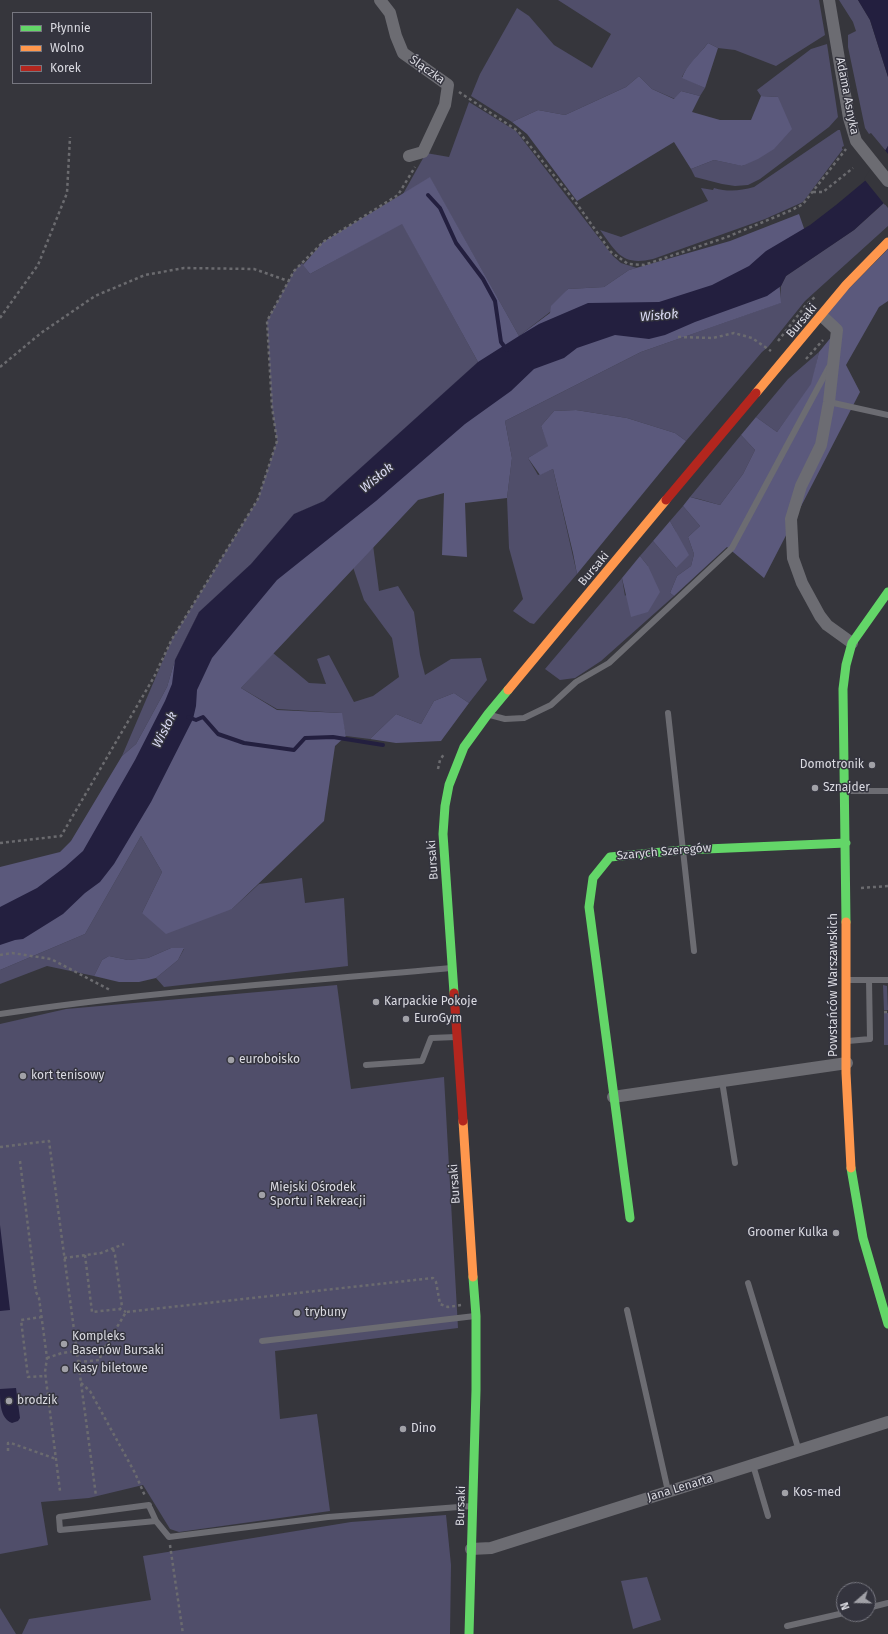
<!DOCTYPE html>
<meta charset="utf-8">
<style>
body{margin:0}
#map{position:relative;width:888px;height:1634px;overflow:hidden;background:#36363c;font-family:"Fira Sans",sans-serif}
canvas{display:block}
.legend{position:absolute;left:12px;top:12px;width:140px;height:72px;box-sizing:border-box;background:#34343e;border:1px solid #76767f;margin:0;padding:5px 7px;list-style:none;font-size:12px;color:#dadae1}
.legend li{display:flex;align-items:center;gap:8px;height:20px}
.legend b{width:20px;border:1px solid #76767f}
.north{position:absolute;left:836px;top:1582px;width:40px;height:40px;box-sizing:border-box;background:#34343e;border:1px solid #76767f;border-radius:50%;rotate:250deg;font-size:11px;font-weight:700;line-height:16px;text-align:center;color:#dadae1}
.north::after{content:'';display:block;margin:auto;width:14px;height:18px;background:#a1a1a7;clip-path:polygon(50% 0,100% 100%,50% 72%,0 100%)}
</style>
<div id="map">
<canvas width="888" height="1634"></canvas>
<ul class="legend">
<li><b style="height:5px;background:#63d668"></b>Płynnie</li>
<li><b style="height:5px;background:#ff974d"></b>Wolno</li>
<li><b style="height:5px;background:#b3261e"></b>Korek</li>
</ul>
<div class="north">N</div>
</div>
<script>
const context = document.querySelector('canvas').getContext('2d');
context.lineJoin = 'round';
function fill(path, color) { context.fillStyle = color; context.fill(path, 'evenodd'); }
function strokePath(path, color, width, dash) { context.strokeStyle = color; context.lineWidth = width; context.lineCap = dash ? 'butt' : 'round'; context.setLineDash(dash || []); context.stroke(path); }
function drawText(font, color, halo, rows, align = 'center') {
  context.font = font + ' "Fira Sans",sans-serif'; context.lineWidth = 3; context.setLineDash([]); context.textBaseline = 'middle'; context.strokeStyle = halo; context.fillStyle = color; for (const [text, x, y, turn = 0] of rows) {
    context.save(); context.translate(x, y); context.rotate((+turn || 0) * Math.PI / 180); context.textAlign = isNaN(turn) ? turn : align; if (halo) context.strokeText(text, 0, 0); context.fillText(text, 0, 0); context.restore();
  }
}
const green = new Path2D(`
 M558 0H819L825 35 776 66 735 50 718 48 708 43C699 55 688 64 682 77L705 88 700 96 681 91 675 99 652 89 639 76 626 87 565 115 538 110 512 122 471 96 480 74 517 8 529 16 554 45 592 68 611 34Z
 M839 0H858L870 20 888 77V146L886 151 871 133 869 134 865 128 848 47V35L856 31 853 22Z
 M827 44 838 117 829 127 760 179 748 185 735 186 722 184 695 177 691 169 714 160 743 166 778 97 761 96 757 90 811 49Z
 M469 102 516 131 613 256 621 263 637 268 629 270 604 287 568 289 550 312 519 336 430 178 403 194 426 153 449 157Z
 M838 130H840L844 146 842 147V149H843L803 202 765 219 653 259C622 266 617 253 600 230L621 237 708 201 701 188 713 190 714 188C728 192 740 191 754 187Z
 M884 203 888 208V226L805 301 768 347 762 352 686 441 675 433 627 418 576 410 554 411 541 426 549 446 528 458 538 475 553 469 577 574 534 624 530 623 513 611 523 599 509 548 507 498 512 458 505 421 641 352 780 303 781 286 786 276 854 230Z
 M402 223 478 362 324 501 294 514 251 564 199 612 175 660 167 687 136 744 122 756 172 639 258 499 277 441 272 407 267 321 294 271 302 263 310 274Z
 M819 352 812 384 777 432 756 417 788 379Z
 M741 435 755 450 743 474 720 505 699 499 690 497Z
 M683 506 700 526 688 537 694 554 691 566 677 576 670 593 674 596 601 661 575 678 560 680 545 669 622 578 625 596 648 566 640 556 653 541 676 568V532L670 521Z
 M373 545 379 591 398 586 414 612 420 655 425 675 451 659 481 658 487 680 469 703 454 693 434 701 421 724 396 714 370 739 346 736 341 713 277 709 241 688 273 653 309 683 326 684 317 659 329 655 354 702 373 696 399 677 392 638 364 600 353 567Z
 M141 836 162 872 142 913 232 909 259 884 302 878 305 903 344 898 348 966 164 987 156 978 178 960 184 949 171 948 148 958 128 960 109 956 102 960 94 976 47 966 0 984V970L85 934Z
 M337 985 351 1089 444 1077 458 1328 275 1351 280 1419 317 1414 330 1511 179 1532 170 1529 143 1485 89 1498 41 1502 48 1545 0 1554V1024L66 1009Z
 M883 985 887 986 888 1010H884Z
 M884 1013H888V1045H884Z
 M446 1515 451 1565 450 1634H22L29 1619 151 1600 143 1556 351 1522Z
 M647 1577 661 1620 633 1629 621 1581Z
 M0 1608 16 1634H0Z`);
const forest = new Path2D(`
 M708 43 718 48 705 88 682 78C687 64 699 55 708 43Z
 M639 76 652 89 674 99 681 91 700 96 692 112 720 120H751L761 96 778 97 792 129 774 149 758 159 742 166 714 160 691 169 674 142 577 201 527 134 512 122 538 110 565 115 626 87Z
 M430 177 519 336 550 313 551 306 568 289 604 287 629 270 730 241 799 214 806 234 777 253 781 303 641 352 505 421 512 458 507 498 465 503 467 557 442 555 444 493 418 500 241 688 277 710 342 713 346 736 335 746 324 821 232 909 166 934 142 913 162 872 141 836 85 934 0 970V867L60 852 71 841 122 756 136 744 167 687 175 660 199 612 251 564 294 514 324 501 478 362 402 224 310 274 303 265 323 242Z
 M888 249V301L879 307 846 365 860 392 764 578 727 547 674 596 670 593 677 576 691 566 694 554 688 537 700 526 683 506 690 497 720 505 743 474 755 450 741 435 756 417 777 432 811 384 819 352 837 330 822 316Z
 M576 410 627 418 675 433 686 441 577 574 573 553 553 469 540 475 528 458 548 446 541 426 554 411Z
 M670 521 689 555 676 568 653 541Z
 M640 556 648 566 660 592 648 612 631 617 622 578Z
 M454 693 469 703 441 741 396 743 370 739 396 714 421 724 434 701Z
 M171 948H184L178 960 156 978 139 982H119L94 976 102 960 109 956 128 960 148 958Z`);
const water = new Path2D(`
 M858 0H888V77L870 20Z
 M888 146V199L854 230 786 276 781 286 767 296 695 322 665 335 649 339 615 335 577 348 564 358 534 369 511 391 465 424 376 501 277 580 212 658 197 690 196 706 193 719 151 802 114 864 100 882 85 893 63 914 23 939 15 940 0 945V907L37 888 65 867 83 851 135 760 165 701 172 684 175 660 199 612 251 564 294 514 324 501 478 362 519 336 539 324 588 303 659 302 712 285 749 266 766 251 810 225 836 205 866 180Z
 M0 1225 10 1310 0 1311Z
 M16 1388 20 1418 18 1421 12 1423C0 1418 0 1403 0 1389Z`);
const pier = new Path2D(`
 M884 149 888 154V202L885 205 864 179Z`);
const stream = new Path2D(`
 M428 195 440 208 456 243 483 279 495 301 501 342 507 350
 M188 717 196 720 203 717 218 734 244 743 294 750 305 738 333 737 383 745`);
const path = new Path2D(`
 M459 92 518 131 577 204 611 252 628 264 644 265 727 237 792 210 803 204 846 149
 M813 192H823L853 168
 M0 318 38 265 67 193 70 137
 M678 337 713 338 734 333 752 338 771 351
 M778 341 806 305 816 296
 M806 359 823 340
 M0 367 41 333 95 296 145 275 184 268 254 269 288 281
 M438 769 440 760 444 754
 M0 843 61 836 154 677 172 639 258 499 277 441 272 407 267 321 294 271 323 242 398 195 415 167
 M861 888 888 886
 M0 955 12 953 51 959 110 990
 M884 1012H888
 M0 1147 49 1141 96 1496
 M20 1161 36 1292 39 1298 47 1358 45 1372 60 1491
 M113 1249 115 1255 122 1307 120 1309
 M85 1255 92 1312 120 1309 126 1312
 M64 1258 101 1253 124 1244
 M42 1317 21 1320 28 1377 45 1376
 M47 1358 62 1353 76 1351
 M78 1362 100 1360 101 1354 126 1312 433 1278 436 1282 440 1304 448 1307 461 1305
 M81 1383 90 1391 135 1473 145 1496
 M8 1451V1443H11L56 1459
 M170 1545 183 1634`);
const lane = new Path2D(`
 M829 402 888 415
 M668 713 694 951
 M490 715 505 719 524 718 551 705 576 682 609 663 732 548 829 367
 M846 791H888
 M846 980H869
 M0 1014C149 991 301 982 451 968
 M848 1041 870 1039 869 980H888
 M366 1065 422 1061 431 1038 456 1037
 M722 1081 735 1163
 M748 1283 799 1451
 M627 1310 668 1491
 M262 1341 475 1316
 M753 1465 768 1516
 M149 1505 59 1517 60 1530 156 1521
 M150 1508 156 1521 169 1537 328 1517 472 1506
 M868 1608 888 1603
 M787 1626 844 1613`);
const street = new Path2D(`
 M380 0 390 13 396 36 403 53 448 85 445 105 423 152 409 156
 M829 0 849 118 856 141 888 181
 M822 316 837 330 829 402 821 445 801 486 791 519 793 558 802 583 820 616 827 625 852 643
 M613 1097 847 1063
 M471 1549 491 1548 888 1422`);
const fast = new Path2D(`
 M846 922 843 689 846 665 852 643 888 592
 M454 993 443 834 445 806 449 785 464 747 488 714 508 690
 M851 1168 863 1238 888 1324
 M630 1218 589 907 593 878 610 857 683 850 846 843
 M469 1634 476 1390V1316L473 1277`);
const slow = new Path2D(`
 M756 393 846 285 888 242
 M508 690 666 500
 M846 922V1073L851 1168
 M463 1121 473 1277`);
const jam = new Path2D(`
 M666 500 756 393
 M454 993 463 1121`);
const markers = [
 [872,765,4,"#a1a1a7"],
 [815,788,4,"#a1a1a7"],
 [376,1002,4,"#a1a1a7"],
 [406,1019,4,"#a1a1a7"],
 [231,1060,4,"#a1a1a7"],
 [23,1076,4,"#a1a1a7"],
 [262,1195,4,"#a1a1a7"],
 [836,1233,4,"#a1a1a7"],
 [297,1313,4,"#a1a1a7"],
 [64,1344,4,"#a1a1a7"],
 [65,1369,4,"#a1a1a7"],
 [9,1401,4,"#a1a1a7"],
 [403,1429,4,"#a1a1a7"],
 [785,1493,4,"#a1a1a7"]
];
const streetNames = [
 ["Ślączka",427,70,35],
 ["Adama Asnyka",847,96,79],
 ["Bursaki",802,321,-50],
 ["Bursaki",594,569,-50],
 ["Szarych Szeregów",664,852,-5],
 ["Bursaki",433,860,-94],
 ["Powstańców Warszawskich",834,985,-90],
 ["Bursaki",455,1184,-94],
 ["Jana Lenarta",680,1488,-17],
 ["Bursaki",461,1506,-88]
];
const poiNames = [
 ["Domotronik",864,765,"right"],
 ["Sznajder",823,788],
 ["Karpackie Pokoje",384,1002],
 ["EuroGym",414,1019],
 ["euroboisko",239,1060],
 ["kort tenisowy",31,1076],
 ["Miejski Ośrodek",270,1188],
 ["Sportu i Rekreacji",270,1202],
 ["Groomer Kulka",828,1233,"right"],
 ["trybuny",305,1313],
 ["Kompleks",72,1337],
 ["Basenów Bursaki",72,1351],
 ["Kasy biletowe",73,1369],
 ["brodzik",17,1401],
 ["Dino",411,1429],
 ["Kos-med",793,1493]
];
const waterNames = [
 ["Wisłok",659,316,-5],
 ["Wisłok",377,478,-40],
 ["Wisłok",165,730,-63]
];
fill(green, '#504e6a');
fill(forest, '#5b597c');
fill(water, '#231f3f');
fill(pier, '#36363c');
strokePath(stream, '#231f3f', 4);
strokePath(path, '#6b6b6f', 2.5, [3, 3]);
strokePath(lane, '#6c6c72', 6);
strokePath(street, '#6c6c72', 12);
strokePath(fast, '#63d668', 9);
strokePath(slow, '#ff974d', 9);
strokePath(jam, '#b3261e', 9);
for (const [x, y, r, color] of markers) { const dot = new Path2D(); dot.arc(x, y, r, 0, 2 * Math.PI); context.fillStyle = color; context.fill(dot); strokePath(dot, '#34343e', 1.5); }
drawText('12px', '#dadae1', '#34343e', streetNames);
drawText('12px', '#dadae1', '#34343e', poiNames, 'left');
drawText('italic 13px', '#dcdcf6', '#34343e', waterNames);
</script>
